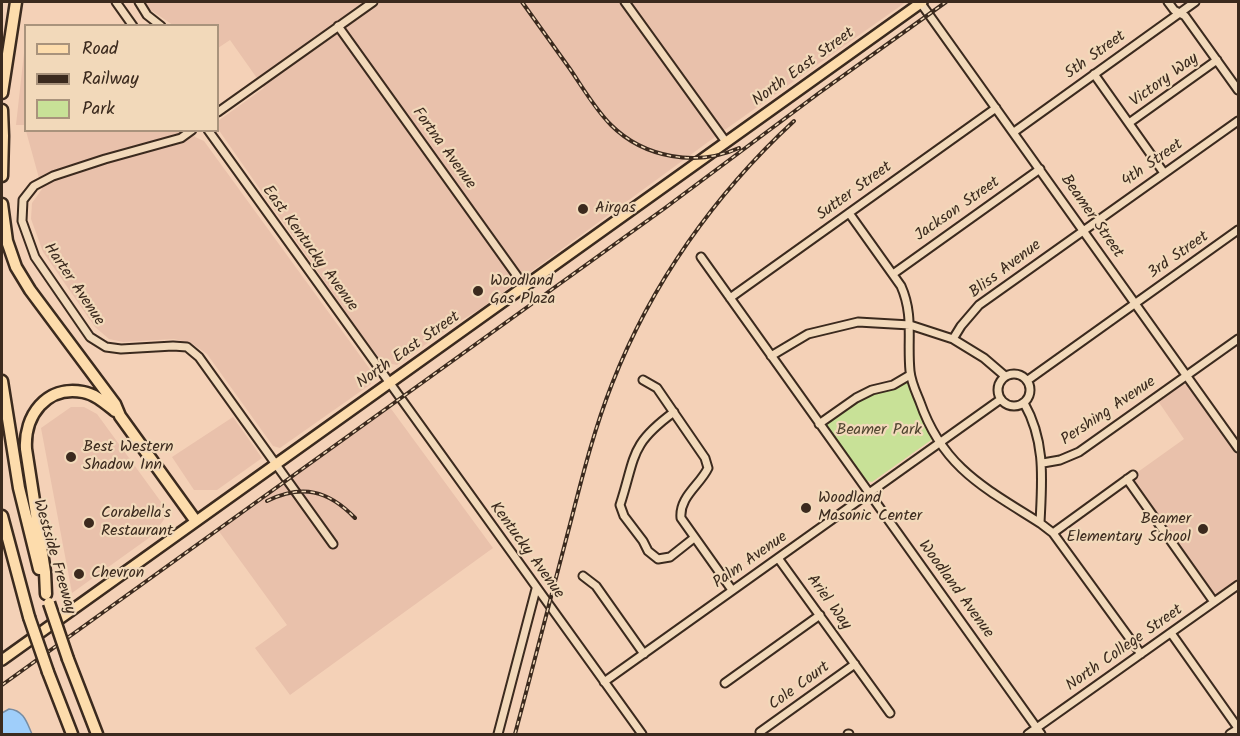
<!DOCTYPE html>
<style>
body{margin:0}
#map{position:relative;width:1240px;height:736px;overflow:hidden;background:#f4d1b7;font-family:Kalam,sans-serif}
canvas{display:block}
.frame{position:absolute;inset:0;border:3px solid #3b2a1e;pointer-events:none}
.legend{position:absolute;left:24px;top:24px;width:195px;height:108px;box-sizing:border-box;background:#f2d9ba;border:2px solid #a9937c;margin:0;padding:8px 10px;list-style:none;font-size:18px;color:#3b2a1e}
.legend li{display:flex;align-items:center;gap:12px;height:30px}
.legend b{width:30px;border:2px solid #a9937c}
</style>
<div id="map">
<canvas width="1240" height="736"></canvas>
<div class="frame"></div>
<ul class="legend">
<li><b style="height:8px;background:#fddcac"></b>Road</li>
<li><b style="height:8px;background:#3b2a1e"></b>Railway</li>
<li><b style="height:16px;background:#c8e197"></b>Park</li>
</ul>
</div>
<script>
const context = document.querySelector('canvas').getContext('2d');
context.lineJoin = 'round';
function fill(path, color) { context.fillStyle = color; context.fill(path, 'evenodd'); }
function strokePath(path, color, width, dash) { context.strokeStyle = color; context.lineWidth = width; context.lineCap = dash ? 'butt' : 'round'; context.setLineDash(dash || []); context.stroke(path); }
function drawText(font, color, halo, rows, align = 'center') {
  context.font = font + ' Kalam,sans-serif'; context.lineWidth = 4.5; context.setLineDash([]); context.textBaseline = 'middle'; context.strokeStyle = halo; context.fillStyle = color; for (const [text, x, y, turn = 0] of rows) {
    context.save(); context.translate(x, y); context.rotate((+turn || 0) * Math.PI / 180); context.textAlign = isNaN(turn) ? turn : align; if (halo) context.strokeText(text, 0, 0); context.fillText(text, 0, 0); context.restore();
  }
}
const built = new Path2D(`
 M145 2H906L719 134 480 309 450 327 397 365 382 362 359 331 218 129V121L264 88 230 40 218 48V26L173 25 149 9Z
 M25 44V129L24 125H16Z
 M26 131H191L195 137 204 141 372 372 371 384 280 448 273 446 207 354 191 343 174 339 123 342 109 339 95 327 43 252 31 219 32 203 42 189Z
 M1180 384 1188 385 1238 455V578L1216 594 1212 593 1133 481 1135 474 1184 439 1158 401Z
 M389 406 493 548 290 695 255 648 287 625 218 530Z
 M71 407H84L97 414 164 506 165 518 153 535 72 593 41 428Z
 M233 417 262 458 217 490H194L172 457Z`);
const green = new Path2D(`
 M906 382 910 383 934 438 872 482 867 481 825 423 859 399 894 388Z`);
const water = new Path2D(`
 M9 709C24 710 27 723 32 734H2V713Z`);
const minor = new Path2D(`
 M116 2 133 26
 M139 2 147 15 161 26
 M625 2 726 142
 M920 2 1238 448
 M1168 2 1174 10 1185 16 1238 90
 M338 26 525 287
 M1094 74 1164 173
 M218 112 373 2
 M1129 123 1217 60
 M192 130 181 138 105 159 53 176 34 186 23 200 22 221 35 257 90 337 106 347 121 349 173 346 187 347 199 357 333 544
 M208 130 642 734
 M1014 132 1195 2
 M849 213 901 286C914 315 907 340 910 371 911 382 916 392 920 402 943 468 985 488 1040 523
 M701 257 1041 734
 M893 274 1040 169
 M730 298 996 108
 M953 339 961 326 979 305 1238 121
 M771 356 808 334 858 322 910 325 953 339 984 358 1005 376
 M998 390a16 16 0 1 1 32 0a16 16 0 1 1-32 0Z
 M643 380 657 388 705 458 708 468C700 485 679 497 681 518L732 590
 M1028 380 1238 230
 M1024 403C1046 442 1042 480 1040 523L1053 533 1141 654
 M674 412C629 445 636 456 620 505L624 516 643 541 648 551 658 559 670 557 694 538
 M819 424 856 398 872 390 893 385 910 375
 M1043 463 1060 460 1079 452 1238 339
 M1127 479 1214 602
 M1053 533 1133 475
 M778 558 890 713
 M583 576 596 586 644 654
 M1171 633 1238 728
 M604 682 1001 399
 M725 683 820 615
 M760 732 855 664
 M498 734 536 589
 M848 734H849
 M1028 734 1238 585
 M1230 734 1238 729`);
const major = new Path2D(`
 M2 660 922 2`);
const highway = new Path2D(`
 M2 93 16 2
 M2 110 3 136 2 176
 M2 204 7 241 16 267 30 290 115 404 120 416 195 520
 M2 381 19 488 39 569
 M2 516 29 617
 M46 594 45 572 26 449C24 416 46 385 83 392 95 394 105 403 115 411
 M68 659 97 734
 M48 672 72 734`);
const rail = new Path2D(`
 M522 2C538 24 554 47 570 69 583 88 595 109 611 125 644 158 697 167 739 148
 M267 501C302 484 328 490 355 518
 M2 685 665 208 819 93 946 2
 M515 734C533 667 550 600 568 532 581 482 593 432 612 384 651 284 715 194 794 121`);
const highwayBridge = new Path2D(`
 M49 603 68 659
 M29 617 48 672`);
const markers = [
 [583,209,6,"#3b2a1e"],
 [478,291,6,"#3b2a1e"],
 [71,457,6,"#3b2a1e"],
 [806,508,6,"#3b2a1e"],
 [89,523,6,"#3b2a1e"],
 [1203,529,6,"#3b2a1e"],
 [79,574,6,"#3b2a1e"]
];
const streetNames = [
 ["5th Street",1096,56,-36],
 ["North East Street",804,68,-36],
 ["Victory Way",1165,81,-36],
 ["Fortna Avenue",443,149,54],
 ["4th Street",1153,164,-35],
 ["Sutter Street",855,192,-36],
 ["Jackson Street",958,210,-35],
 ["Beamer Street",1091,217,55],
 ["East Kentucky Avenue",309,249,54],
 ["3rd Street",1179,256,-35],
 ["Bliss Avenue",1006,270,-37],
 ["Harter Avenue",73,285,56],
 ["North East Street",409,351,-35],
 ["Pershing Avenue",1109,412,-34],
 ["Kentucky Avenue",526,551,54],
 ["Westside Freeway",53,557,74],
 ["Palm Avenue",751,561,-35],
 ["Woodland Avenue",955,590,54],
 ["Ariel Way",828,603,54],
 ["North College Street",1125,649,-35],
 ["Cole Court",800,687,-36]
];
const poiNames = [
 ["Airgas",595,209],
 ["Woodland",490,282],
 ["Gas Plaza",490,300],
 ["Best Western",83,448],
 ["Shadow Inn",83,466],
 ["Woodland",818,499],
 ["Masonic Center",818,517],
 ["Corabella's",101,514],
 ["Restaurant",101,532],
 ["Beamer",1191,520,"right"],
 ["Elementary School",1191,538,"right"],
 ["Chevron",91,574]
];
const parkNames = [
 ["Beamer Park",879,431]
];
fill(built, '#e9c1ab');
fill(green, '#c8e197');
fill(water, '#9fcefa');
strokePath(water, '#778ca2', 1.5);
strokePath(minor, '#3b2a1e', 11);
strokePath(major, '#3b2a1e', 14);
strokePath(highway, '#3b2a1e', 15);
strokePath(minor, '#f2d9ba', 7);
strokePath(major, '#fddcac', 9);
strokePath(highway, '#fddcac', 10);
strokePath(rail, '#3b2a1e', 4);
strokePath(rail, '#f2d9ba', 1.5, [4.5]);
strokePath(highwayBridge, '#3b2a1e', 15, []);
strokePath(highwayBridge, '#fddcac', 10);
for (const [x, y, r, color] of markers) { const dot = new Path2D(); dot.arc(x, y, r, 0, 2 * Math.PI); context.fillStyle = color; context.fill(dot); strokePath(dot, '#f2d9ba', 2); }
drawText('16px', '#3b2a1e', '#f2d9ba', streetNames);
drawText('16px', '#3b2a1e', '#f2d9ba', poiNames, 'left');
drawText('16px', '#504530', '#f2d9ba', parkNames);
</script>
